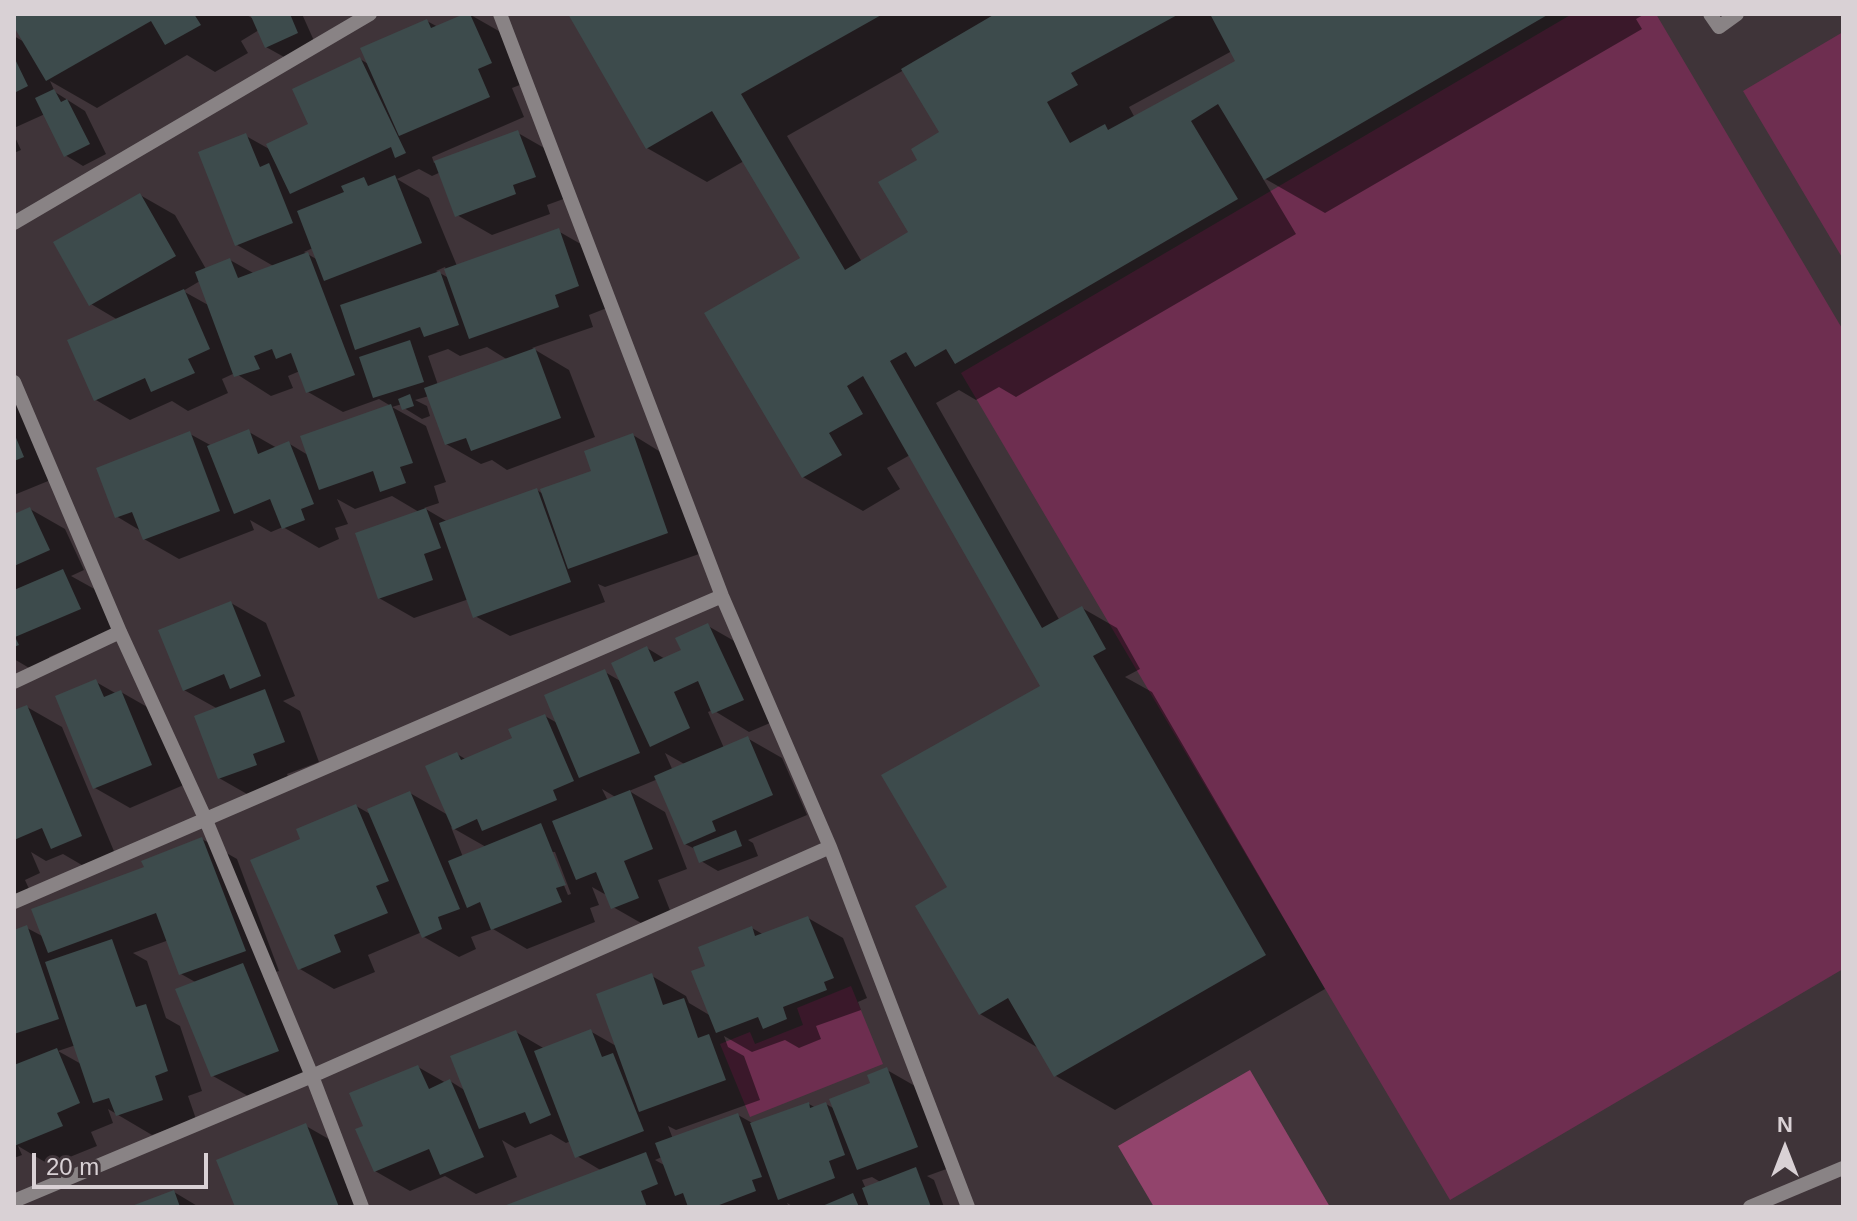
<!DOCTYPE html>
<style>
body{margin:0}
#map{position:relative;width:1857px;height:1221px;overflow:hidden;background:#3f3439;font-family:Helvetica,sans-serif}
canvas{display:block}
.frame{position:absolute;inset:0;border:16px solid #d9d1d5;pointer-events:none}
.north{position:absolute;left:1745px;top:1109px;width:80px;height:80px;-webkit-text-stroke:6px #3f3439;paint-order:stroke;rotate:0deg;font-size:22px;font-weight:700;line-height:32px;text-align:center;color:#d9d1d5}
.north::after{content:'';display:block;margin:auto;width:28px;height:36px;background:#d9d1d5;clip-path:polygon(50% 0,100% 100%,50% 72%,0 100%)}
.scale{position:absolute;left:32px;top:1153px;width:176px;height:36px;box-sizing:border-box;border:4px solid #d9d1d5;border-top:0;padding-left:10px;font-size:24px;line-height:28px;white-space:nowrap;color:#d9d1d5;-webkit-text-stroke:6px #3f3439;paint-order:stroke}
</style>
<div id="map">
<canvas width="1857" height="1221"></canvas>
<div class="frame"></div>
<div class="north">N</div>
<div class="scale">20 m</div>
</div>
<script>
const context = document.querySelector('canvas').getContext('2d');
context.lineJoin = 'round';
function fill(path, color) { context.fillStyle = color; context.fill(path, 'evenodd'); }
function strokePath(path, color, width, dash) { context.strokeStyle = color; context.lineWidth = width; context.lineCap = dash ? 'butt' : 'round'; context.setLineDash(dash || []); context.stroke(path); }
const green = new Path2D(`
 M1572 14H1656L1843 330V969L1450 1200 961 373Z
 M1843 32V259L1743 91Z
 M851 986 883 1064 750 1117 720 1044 750 1032 755 1044 803 1025 797 1008Z`);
const water = new Path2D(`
 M1250 1070 1330 1207H1154L1118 1146Z`);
const shadow = new Path2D(`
 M14 14H245L252 18V14H302L315 43 284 57 266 47 259 30 241 41 248 53 215 72 187 55 97 108 50 81 55 92 85 111 106 154 83 166 65 155 45 114 14 128V36L26 43 14 23Z
 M469 14 504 34 525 83 512 88 524 117 432 157 434 163 518 133 553 153 569 197 547 205 550 214 492 235 457 215 441 172 432 176 419 169 397 179 429 198 457 266 558 231 593 251 612 306 589 315 593 327 532 348 569 370 595 437 507 470 492 460 481 464 446 444 429 396 415 400 427 406 430 416 422 419 404 408 402 404 392 407 426 426 446 482 434 486 439 503 424 508 448 522 537 490 543 494 594 472 633 435 667 456 702 553 605 587 598 584 605 602 510 636 475 616 469 599 414 618 379 598 419 512 392 496 355 509 337 499 348 524 335 528 339 539 319 548 283 527 271 532 250 520 254 530 179 559 144 539 141 531 116 516 190 434 212 446 249 432 277 448 288 443 308 455 391 406 379 399 343 412 308 392 300 371 288 376 293 388 271 396 235 373 222 379 228 393 188 411 172 401 130 420 96 400 118 320 91 304 140 195 175 215 206 269 230 260 255 274 275 267 237 245 246 136 271 150 311 125 360 59 370 65 427 21 438 27ZM313 248 318 260 304 252ZM445 267 449 278 436 271ZM200 281 210 306 183 291ZM487 347 508 360 438 385 428 356 448 349 460 356Z
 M571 14H1645L1636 19 1642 29 1325 213 1262 177 1296 234 1016 397 999 387 976 400 959 390 936 403 1060 621 1082 608 1117 628 1140 669 1125 677 1152 692 1325 989 1115 1110 1056 1076 1040 1049 980 1014 949 888 1042 686 910 455 887 468 900 489 863 511 803 477 802 259 744 161 707 182 647 148ZM1232 51 1238 62 1135 118 1129 107ZM904 70 942 133 920 160 910 233 862 262 787 136Z
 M14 135 21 150 14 153Z
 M14 401 29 410 58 477 14 495Z
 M30 509 65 529 84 570 71 576 98 591 114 629 49 657 53 665 36 672 14 659V516Z
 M231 603 266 623 295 696 283 701 300 711 319 762 287 774 291 784 254 798 219 778 218 709 184 690Z
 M708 626 743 646 777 720 749 732 713 710 708 712 724 748 747 738 782 758 807 815 748 840 753 843 758 856 718 871 701 861 697 850 685 844 658 779 629 791 665 812 687 869 658 880 673 918 648 927 613 907 608 896 592 887 599 905 590 908 595 922 527 949 493 929 471 937 476 949 459 957 424 937 422 932 368 955 375 972 334 989 300 969 302 840 356 806 372 815 410 793 448 815 457 754 467 760 515 739 545 716 559 724 605 672 622 682 647 648 665 659 683 651ZM665 753 686 765 673 771ZM602 789 617 798 608 801ZM451 827 486 847 463 857ZM550 852H555L571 894 568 895Z
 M96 682 117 694 121 692 156 712 186 784 130 808 95 788Z
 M27 707 62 727 116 856 87 868 63 854 46 861 31 852 40 873 25 880 30 891 14 898V712Z
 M202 839 237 859 279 971 263 976 313 1071 248 1096 213 1076 197 983 181 974 169 940 133 953 147 961 166 1018 180 1026 202 1091 188 1096 196 1119 152 1135 108 1109 113 1123 91 1132 97 1146 50 1165 18 1146 22 1155 14 1158V932L27 928 44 937 146 869ZM76 1045 83 1065 58 1051Z
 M808 918 843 938 867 998 858 1002 861 1010 816 1026 821 1039 799 1048 785 1040 752 1052 724 1036 728 1047 744 1056 760 1100 676 1130 668 1126 673 1139 738 1115 754 1124 809 1104 816 1108 826 1104 835 1109 873 1084 887 1070 922 1090 952 1167 927 1176 934 1180 944 1207H794L787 1203 789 1207H690L689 1205 684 1207H506L602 1171 577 1156 571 1141 566 1143 551 1134 515 1148 502 1140 517 1177 476 1194 445 1176 410 1191 375 1171 366 1127 418 1067 446 1083 450 1081 466 1091 516 1032 545 1049 590 1031 618 1047 652 976 686 996 689 1003 711 1016 708 967 752 928 764 935ZM662 1157 666 1166 655 1160ZM872 1177 882 1183 866 1189 862 1180Z
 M306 1126 341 1146 365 1207H237Z
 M174 1192 199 1207H134Z`);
const building = new Path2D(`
 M14 14H194L201 25 165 45 151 21 46 81 14 27Z
 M250 14H290L298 33 265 48Z
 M464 14H470L492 63 478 69 490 97 399 136 360 48 427 19 431 28Z
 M568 14H883L741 94 845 270 908 232 878 182 917 160 911 149 939 132 901 69 995 14H1179L1071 73 1078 85 1047 102 1070 143 1105 124 1108 130 1235 61 1210 14H1549L1264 180 1218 104 1191 121 1238 199 955 364 946 349 915 367 906 352 890 361 1042 628 1082 606 1106 649 1093 656 1266 955 1054 1077 1008 998 979 1015 915 906 947 887 881 775 1040 686 863 376 847 386 863 414 829 433 842 455 802 478 704 313 800 258 712 111 646 149Z
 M14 57 28 86 14 93Z
 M360 57 406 153 395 158 391 147 290 194 266 144 308 124 292 89Z
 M54 89 61 102 67 99 90 144 64 157 35 98Z
 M518 130 536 177 513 185 516 194 455 217 434 161Z
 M246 133 260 167 269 163 293 223 235 246 198 152Z
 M395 175 422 243 324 281 297 211 344 192 341 186 364 177 368 186Z
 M140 193 176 256 89 306 53 242Z
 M559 228 579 286 555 295 559 307 469 339 444 269Z
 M308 252 355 375 306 393 291 353 276 359 272 349 254 356 260 369 234 377 195 272 230 258 238 278Z
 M440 271 459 325 424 337 420 327 355 350 340 305Z
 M184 289 210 349 188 359 195 373 151 392 145 378 94 401 67 340Z
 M410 340 424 382 373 398 359 357Z
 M535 348 561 418 471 451 466 438 445 445 424 388Z
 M410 394 414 406 402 410 398 399Z
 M391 404 413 463 400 467 406 483 380 492 373 471 319 490 300 436Z
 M249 429 258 454 289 441 314 504 301 509 305 520 282 529 270 499 234 514 207 446Z
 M190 431 220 511 143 540 132 512 115 518 96 468Z
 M14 433 24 457 14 461Z
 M633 433 668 533 568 569 540 489 591 471 584 451Z
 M537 488 571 582 473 618 439 523Z
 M30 507 50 550 14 566V514Z
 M426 508 441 548 424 554 433 580 378 599 355 533Z
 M63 569 81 609 15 637 19 645 14 647V590Z
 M231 601 261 676 230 689 224 674 183 691 158 630Z
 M708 623 744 700 712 714 698 681 674 692 690 728 650 747 611 663 647 646 654 662 681 650 675 638Z
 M605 669 640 753 579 778 544 695Z
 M96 679 104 697 121 690 152 765 93 789 55 696Z
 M265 689 285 742 253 754 257 765 218 779 194 716Z
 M27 705 82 836 51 849 42 828 14 840V710Z
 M545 714 574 781 553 790 557 800 482 831 477 819 453 830 425 766 457 752 461 760 512 738 508 729Z
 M748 736 773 795 712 821 716 831 684 845 654 776Z
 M630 790 653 849 624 861 639 898 611 909 596 872 576 880 552 821Z
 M410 791 460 909 438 917 442 929 422 938 367 809Z
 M356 804 389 881 376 886 388 913 334 935 341 952 298 970 250 860 300 839 296 829Z
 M541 823 566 885 556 888 562 902 491 930 480 902 467 908 448 861Z
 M736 830 742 846 699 863 693 847Z
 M202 837 246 951 179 975 156 913 48 953 31 909 144 867 141 861Z
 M808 916 834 978 824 982 827 990 783 1007 787 1019 763 1029 758 1017 716 1033 691 971 705 966 698 947 752 926 755 936Z
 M27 925 59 1019 14 1034V930Z
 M112 939 136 1007 146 1004 168 1071 155 1076 163 1100 116 1116 109 1098 93 1103 45 962Z
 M243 963 279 1051 211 1077 175 989Z
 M652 973 663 1005 684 998 698 1038 709 1034 726 1080 639 1112 596 994Z
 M591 1029 602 1057 613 1053 644 1131 575 1158 534 1051Z
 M516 1030 551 1115 530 1124 525 1112 479 1129 450 1056Z
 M57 1048 80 1103 57 1113 63 1126 14 1146V1065Z
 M418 1065 429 1089 450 1079 484 1157 440 1175 429 1149 374 1172 355 1129 363 1126 349 1093Z
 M887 1067 918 1147 857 1170 829 1099 870 1083 867 1075Z
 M809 1102 810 1108 826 1102 845 1155 829 1161 835 1178 778 1200 750 1123Z
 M738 1113 762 1177 752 1180 756 1191 714 1207H688L683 1193 675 1196 655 1143Z
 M306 1123 339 1207H235L216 1160Z
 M646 1152 658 1184 641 1191 647 1207H501Z
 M916 1167 931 1207H869L862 1188Z
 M174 1190 180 1207H129Z
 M853 1193 859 1207H820Z`);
const minor = new Path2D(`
 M500 14 722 596 830 847 968 1207
 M1710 14 1719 27 1737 14
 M14 223 370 14
 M14 382 120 632 205 818 312 1076 362 1207
 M14 682 120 632
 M14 902 722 596
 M14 1201 312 1076 830 847
 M1750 1207 1843 1168`);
fill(green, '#6e2e50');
fill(water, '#92446c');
fill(shadow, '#0007');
fill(building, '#3d4b4c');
strokePath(minor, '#898385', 14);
</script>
